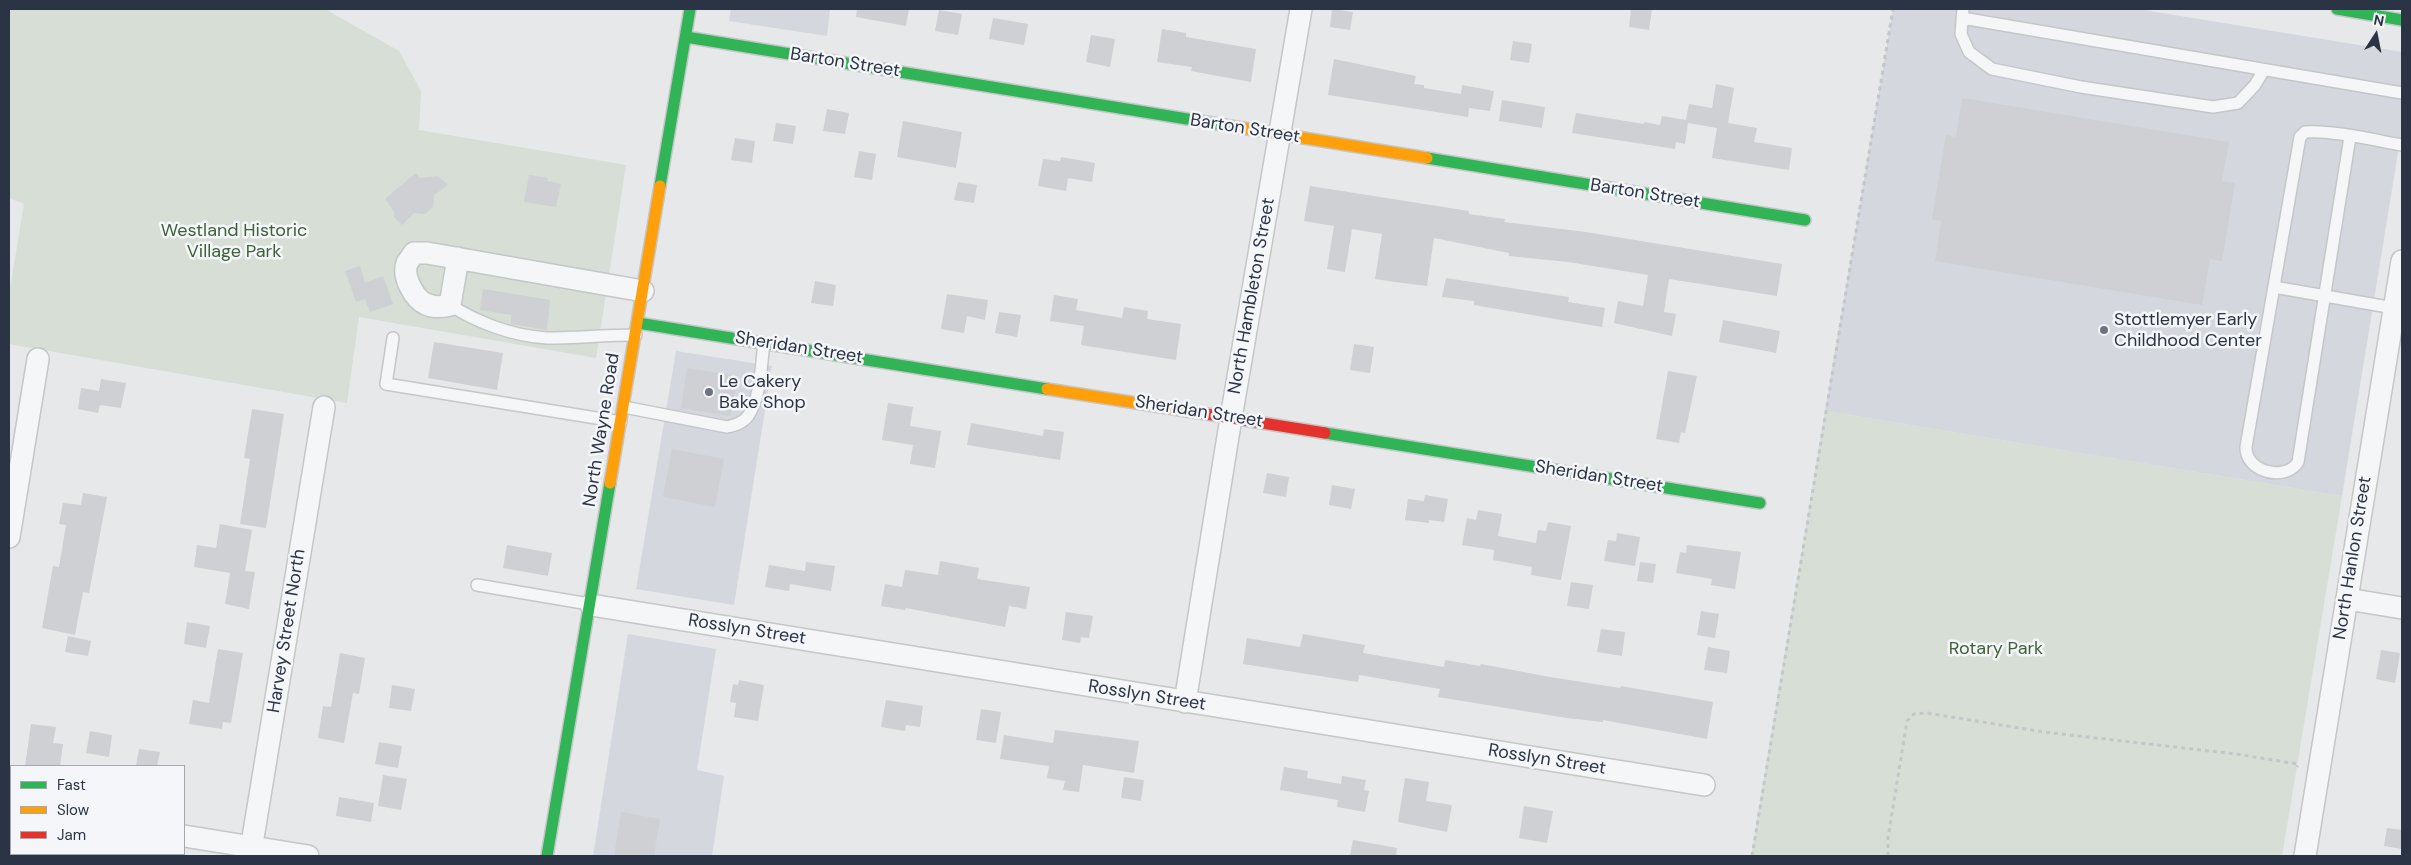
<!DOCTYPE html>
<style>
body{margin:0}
#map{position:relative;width:2411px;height:865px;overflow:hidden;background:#e6e8ea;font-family:"DM Sans",sans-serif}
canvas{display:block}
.frame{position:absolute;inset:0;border:10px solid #2b3445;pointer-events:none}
.legend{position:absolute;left:10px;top:765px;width:175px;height:90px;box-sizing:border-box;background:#f4f6f9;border:1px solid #a4a8b1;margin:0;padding:6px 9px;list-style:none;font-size:15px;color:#2b3445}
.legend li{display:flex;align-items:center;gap:10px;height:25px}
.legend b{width:25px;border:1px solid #a4a8b1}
.north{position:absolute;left:2351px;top:10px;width:50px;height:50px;-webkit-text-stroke:4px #f4f6f9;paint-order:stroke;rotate:11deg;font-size:14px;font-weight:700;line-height:20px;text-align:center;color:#2b3445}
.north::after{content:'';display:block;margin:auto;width:18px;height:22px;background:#2b3445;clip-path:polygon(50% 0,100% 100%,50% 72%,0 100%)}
</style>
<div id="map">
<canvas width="2411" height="865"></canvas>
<div class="frame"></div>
<ul class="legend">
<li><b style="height:6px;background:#30b455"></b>Fast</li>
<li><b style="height:6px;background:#ff9f0a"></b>Slow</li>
<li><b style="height:6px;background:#e5322d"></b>Jam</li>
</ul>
<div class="north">N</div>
</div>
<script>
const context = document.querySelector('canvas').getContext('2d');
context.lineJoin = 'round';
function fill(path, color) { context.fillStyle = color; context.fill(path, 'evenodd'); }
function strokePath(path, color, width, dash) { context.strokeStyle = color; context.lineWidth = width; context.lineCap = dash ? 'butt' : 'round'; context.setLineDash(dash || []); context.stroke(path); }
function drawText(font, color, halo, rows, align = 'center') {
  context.font = font + ' "DM Sans",sans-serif'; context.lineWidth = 5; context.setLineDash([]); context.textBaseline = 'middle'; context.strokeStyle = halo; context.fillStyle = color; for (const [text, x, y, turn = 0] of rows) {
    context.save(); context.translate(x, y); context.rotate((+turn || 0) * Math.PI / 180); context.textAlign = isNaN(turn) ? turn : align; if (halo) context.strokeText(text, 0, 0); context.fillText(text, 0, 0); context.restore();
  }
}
const built = new Path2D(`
 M731 9H830L827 36 729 21Z
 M1893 9H2137L2402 52V128L2342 496 1825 411Z
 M676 351 772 366 734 605 636 589Z
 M628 634 716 649 697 770 724 776 712 856H593Z`);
const green = new Path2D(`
 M9 9H325L399 51 421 91 419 130 626 165 596 358 359 317 347 403 9 344V295L24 204 9 198Z
 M1825 411 2342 496 2282 856H1751Z`);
const building = new Path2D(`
 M857 9H909L906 26 856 17Z
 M1332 9 1353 12 1350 30 1330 27Z
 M1631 9H1652L1649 30 1629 27Z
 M939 10 962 14 958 35 935 31Z
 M993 18 1028 24 1024 45 989 39Z
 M1162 29 1186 33V37L1256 49 1251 82 1191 71 1192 67 1157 62Z
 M1091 35 1115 39 1110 67 1086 62Z
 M1513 41 1532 44 1529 63 1510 60Z
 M1334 59 1416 76 1414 84 1424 85V88L1461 94 1462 85 1494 91 1490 111 1469 108 1468 117 1328 95Z
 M1716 84 1734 88 1728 123 1757 128 1754 142 1792 148 1789 170 1712 158 1717 128 1688 123 1685 144 1676 142 1675 149 1572 133 1576 113 1644 124V122L1660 125 1662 116 1686 120 1689 104 1712 108Z
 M1962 98 2229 142 2222 181 2235 183 2222 261 2210 259 2202 305 1935 261 1941 221 1932 219 1946 135 1956 137Z
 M1502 100 1545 107 1542 128 1499 121Z
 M827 109 849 113 845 134 823 131Z
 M903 121 962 132 956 168 897 157Z
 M776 123 796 126 793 144 773 141Z
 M735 138 755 141 752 163 731 160Z
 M859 151 876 154 872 180 854 177Z
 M1061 157 1095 163 1092 182 1068 178 1066 191 1038 186 1043 159 1060 161Z
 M416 173 420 178 438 176 448 185 434 195 433 207 425 214 414 213 402 225 394 217V211L385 199Z
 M529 175 548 178 547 181 561 184 556 207 524 202Z
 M958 182 977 185 974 203 954 200Z
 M1310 186 1469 211V214L1505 219 1504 222 1586 232 1782 264 1777 296 1669 279 1664 312 1676 314 1672 336 1614 323 1618 301 1643 306 1648 275 1568 262 1509 256V253L1434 238 1427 286 1395 282 1375 279 1382 234 1352 229 1345 272 1327 269 1334 226 1304 221Z
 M360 266 365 283 383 276 393 304 370 312 365 299 356 302 345 271Z
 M1446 278 1569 297 1568 302 1605 308 1602 327 1474 305V301L1442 297Z
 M815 281 836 285 833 306 811 303Z
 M483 289 550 300 547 330 511 324V315L480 310Z
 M947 294 988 300 985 320 967 316 964 333 941 329Z
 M1054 295 1078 299 1076 310 1122 318 1124 307 1148 311 1147 319 1181 324 1176 360 1081 345 1084 326 1050 321Z
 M999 312 1021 315 1017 337 995 333Z
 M1723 320 1780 331 1776 353 1719 342Z
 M434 342 503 353 497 390 428 378Z
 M1354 344 1374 347 1370 373 1350 370Z
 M687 368 737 376 731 416 681 408Z
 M1668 371 1697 376 1685 433 1681 432 1679 443 1656 439Z
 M101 379 126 383 121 408 100 405 98 413 78 409 81 388 99 391Z
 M888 403 913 407 910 426 941 431 935 468 910 464 913 445 882 440Z
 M252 409 284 414 266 528 240 524 250 459 244 458Z
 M971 423 1043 436 1044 429 1064 432 1060 460 967 445Z
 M672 449 724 459 715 507 663 497Z
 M1267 473 1289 477 1286 497 1263 493Z
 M1332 485 1355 489 1351 509 1329 505Z
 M83 493 107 497 89 593 83 592 75 635 42 628 53 566 59 567 66 525 59 524 63 503 81 505Z
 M1425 495 1448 499 1444 522 1429 520V523L1405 520 1408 499 1424 501Z
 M1478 510 1502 514 1498 536 1536 543 1538 530 1546 531 1548 522 1571 526 1561 580 1531 575 1532 567 1493 560 1494 550 1462 545 1467 518 1476 520Z
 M220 524 252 530 245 571 255 572 249 609 225 604 230 573 194 567 197 545 216 548Z
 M1617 533 1640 537 1635 566 1604 561 1608 540 1616 541Z
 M507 545 552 553 548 576 503 568Z
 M1687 545 1741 552 1735 589 1711 585 1712 579 1676 573 1680 552 1686 553Z
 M940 561 979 568 977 579 1030 587 1026 609 1009 606 1005 627 906 608 905 610 881 606 885 584 902 587 905 570 938 575Z
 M806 562 835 566 831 591 790 584 789 591 765 587 769 565 805 571Z
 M1640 562 1656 564 1653 583 1637 581Z
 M1571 582 1593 585 1589 609 1567 606Z
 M1701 611 1719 614 1715 638 1697 635Z
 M1066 612 1093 616 1089 638 1081 637 1080 643 1062 640Z
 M187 622 210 626 206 648 184 644Z
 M1601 629 1625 632 1622 656 1597 652Z
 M1303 634 1365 645 1363 653 1444 667 1445 660 1480 666 1481 664 1550 677 1620 688 1621 686 1713 702 1707 739 1603 720V722L1567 718 1438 697 1440 689 1359 675 1358 682 1243 664 1247 638 1300 647Z
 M68 636 91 641 88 656 65 652Z
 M1708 647 1730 651 1727 673 1704 670Z
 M218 649 243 653 231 723 223 722 222 729 189 724 193 700 209 703Z
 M2381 650 2400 653 2395 683 2376 679Z
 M340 653 365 658 359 694 353 693 344 743 318 738 323 706 331 707Z
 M739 680 764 685 758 721 734 717 736 703 730 702 733 684 738 685Z
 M392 685 415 689 411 711 389 708Z
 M886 700 923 706 920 727 906 725 905 731 881 727Z
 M981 709 1001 712 996 743 976 740Z
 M31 724 56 727 53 743 63 744 60 766H25Z
 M1055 730 1139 741 1134 773 1083 765 1079 792 1063 790 1065 781 1047 778 1049 766 1000 759 1004 735 1053 743Z
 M90 731 112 735 109 757 86 753Z
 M379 742 402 746 398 768 375 764Z
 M139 749 160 752 157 766H136Z
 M1284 767 1308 771 1307 778 1341 784 1342 776 1366 780 1364 790 1369 791 1365 812 1337 807 1338 800 1280 790Z
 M383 775 407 779 401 810 378 806Z
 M1124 777 1144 780 1141 801 1121 798Z
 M1405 778 1429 782 1426 801 1452 805 1447 832 1398 822Z
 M339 797 374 803 371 822 336 816Z
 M1524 806 1553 811 1547 843 1519 838Z
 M621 812 660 819 654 856H614Z
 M2387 828 2402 830V849L2384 846Z
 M1353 840 1397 848 1396 856H1350Z`);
const path = new Path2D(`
 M1752 856 1893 9
 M1888 856V838L1907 721 1914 714 1927 713 2044 732 2236 754 2298 764 2297 767`);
const lane = new Path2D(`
 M1963 9 1961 34 1969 52 1992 69 2081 87 2213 107 2238 103 2255 85 2264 70
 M1962 18 2402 93
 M2350 137 2298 462C2286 482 2245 472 2246 447L2300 137 2305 132C2332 130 2374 140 2402 145
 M2274 287 2394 308
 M450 305C478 323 513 336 547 338 577 338 606 335 636 335
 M393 338 386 384 621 422
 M624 407 727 427C735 425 743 423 748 416 761 397 761 365 764 343
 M477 585 589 604`);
const street = new Path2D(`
 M458 258 450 305C442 307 434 308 426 304 414 299 402 276 407 263 409 260 412 256 414 253H427L643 291
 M9 537 38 359
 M2347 599 2402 608
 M591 605 1704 785
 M1185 702 1231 418 1301 9
 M9 808H11
 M184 836 308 856
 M250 856 324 407
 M2305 856 2402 261`);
const fast = new Path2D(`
 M2337 9 2402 20
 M686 37 1236 127
 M1427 158 1805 220
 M660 186 690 9
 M638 323 1047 389
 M1325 433 1760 503
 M547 856 610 483`);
const slow = new Path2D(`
 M1236 127 1427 158
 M1047 389 1200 413
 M610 483 660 186`);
const jam = new Path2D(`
 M1200 413 1325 433`);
const markers = [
 [2104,330,5,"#6c737f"],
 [709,392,5,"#6c737f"]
];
const streetNames = [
 ["Barton Street",845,63,9],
 ["Barton Street",1245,129,9],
 ["Barton Street",1645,194,9],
 ["North Hambleton Street",1252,296,-80],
 ["Sheridan Street",799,348,9],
 ["Sheridan Street",1199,412,9],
 ["North Wayne Road",602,430,-81],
 ["Sheridan Street",1599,477,9],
 ["North Hanlon Street",2353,558,-81],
 ["Rosslyn Street",747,630,9],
 ["Harvey Street North",287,631,-81],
 ["Rosslyn Street",1147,696,9],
 ["Rosslyn Street",1547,760,9]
];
const parkNames = [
 ["Westland Historic",234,231],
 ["Village Park",234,252],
 ["Rotary Park",1996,649]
];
const poiNames = [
 ["Stottlemyer Early",2114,320],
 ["Childhood Center",2114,341],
 ["Le Cakery",719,382],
 ["Bake Shop",719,403]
];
fill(built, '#d4d7dd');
fill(green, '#d6ded6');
fill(building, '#ced0d3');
strokePath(lane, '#c4c6c8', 14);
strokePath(street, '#c4c6c8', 24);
strokePath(fast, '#c4c6c8', 14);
strokePath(slow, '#c4c6c8', 14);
strokePath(jam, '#c4c6c8', 14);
strokePath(path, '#c5c6ca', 3, [4, 4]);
strokePath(lane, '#f5f6f7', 11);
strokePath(street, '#f5f6f7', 21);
strokePath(fast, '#30b455', 11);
strokePath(slow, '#ff9f0a', 11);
strokePath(jam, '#e5322d', 11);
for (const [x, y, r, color] of markers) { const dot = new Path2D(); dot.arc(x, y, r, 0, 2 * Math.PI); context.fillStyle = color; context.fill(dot); strokePath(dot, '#f4f6f9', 2); }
drawText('18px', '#2b3445', '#f4f6f9', streetNames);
drawText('18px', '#3f6138', '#f4f6f9', parkNames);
drawText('18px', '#2b3445', '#f4f6f9', poiNames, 'left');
</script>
